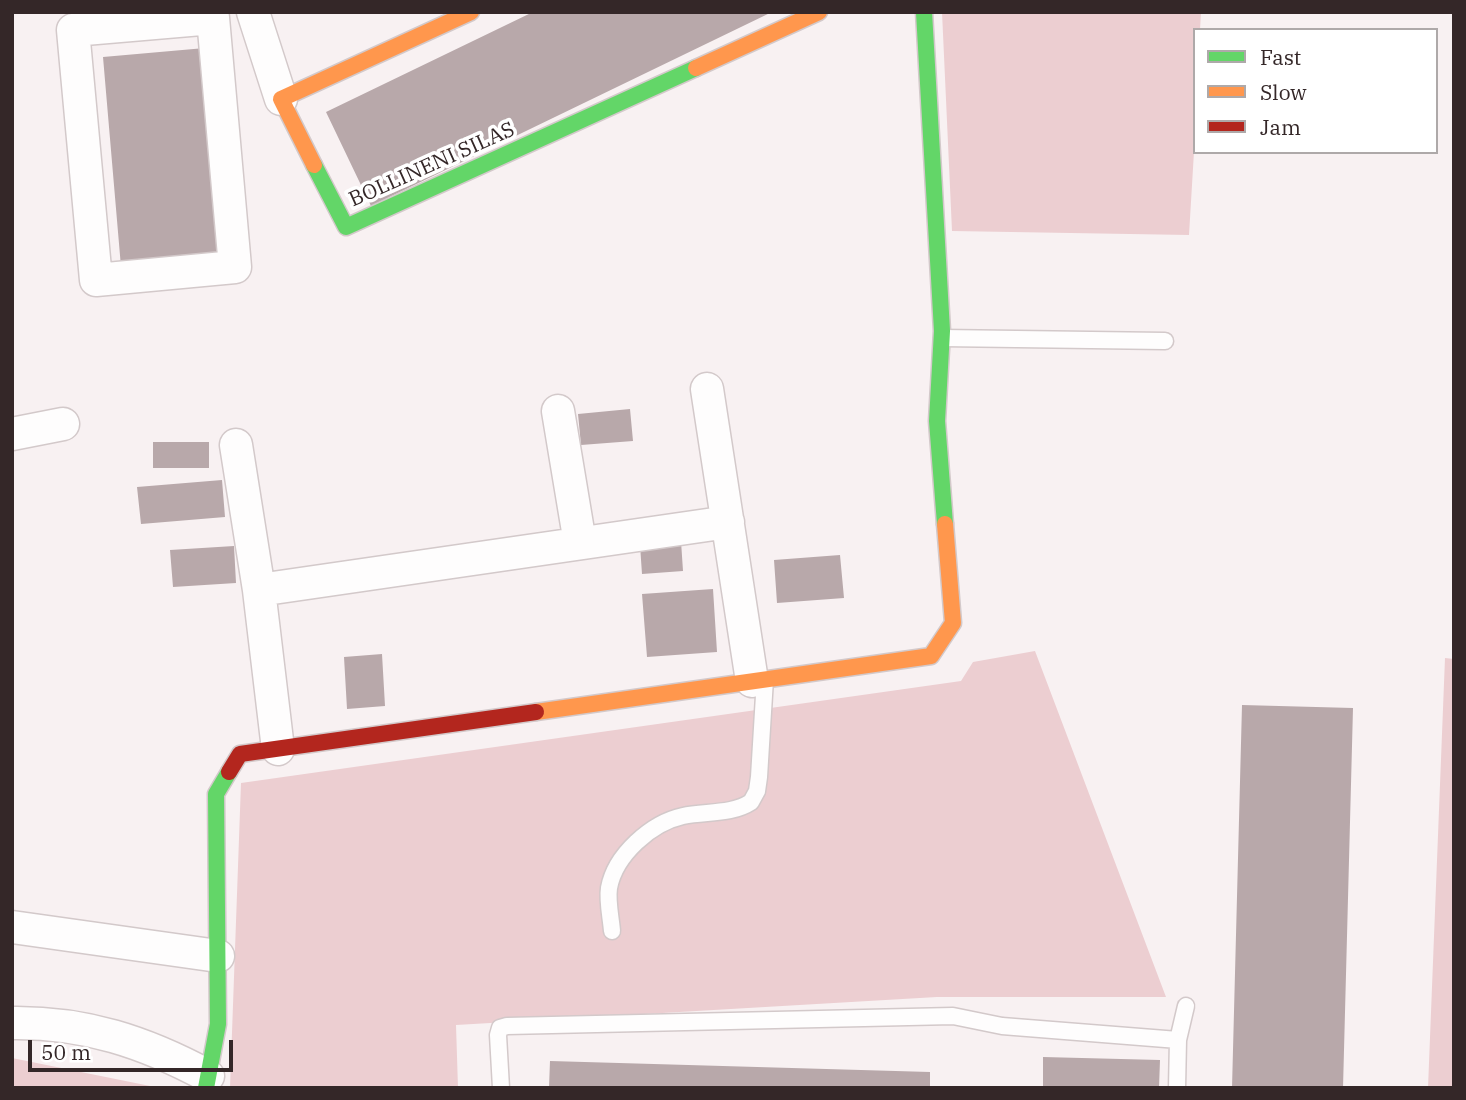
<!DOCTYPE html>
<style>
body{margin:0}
#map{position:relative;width:1466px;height:1100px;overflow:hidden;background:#f8f1f2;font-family:"IBM Plex Serif",serif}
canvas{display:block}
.frame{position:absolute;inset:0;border:14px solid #342728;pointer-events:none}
.legend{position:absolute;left:1193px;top:28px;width:245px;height:126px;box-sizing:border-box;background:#fff;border:2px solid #aea9a9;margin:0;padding:9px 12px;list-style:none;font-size:21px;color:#342728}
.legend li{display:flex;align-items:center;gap:14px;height:35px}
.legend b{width:35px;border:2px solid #aea9a9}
.scale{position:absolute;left:28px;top:1040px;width:205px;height:32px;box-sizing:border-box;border:4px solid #342728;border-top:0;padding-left:9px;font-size:21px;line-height:24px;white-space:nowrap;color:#342728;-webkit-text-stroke:5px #fff;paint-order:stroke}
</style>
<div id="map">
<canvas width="1466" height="1100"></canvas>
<div class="frame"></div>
<ul class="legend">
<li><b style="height:9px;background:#63d668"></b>Fast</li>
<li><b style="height:9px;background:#ff974d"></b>Slow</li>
<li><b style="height:9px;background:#b3261e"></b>Jam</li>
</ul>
<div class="scale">50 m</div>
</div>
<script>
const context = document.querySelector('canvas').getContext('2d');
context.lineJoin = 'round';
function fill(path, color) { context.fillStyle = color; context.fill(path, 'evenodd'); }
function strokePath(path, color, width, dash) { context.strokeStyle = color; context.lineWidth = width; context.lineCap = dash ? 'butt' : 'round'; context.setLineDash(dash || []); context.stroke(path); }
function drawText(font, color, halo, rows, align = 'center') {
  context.font = font + ' "IBM Plex Serif",serif'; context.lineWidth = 7; context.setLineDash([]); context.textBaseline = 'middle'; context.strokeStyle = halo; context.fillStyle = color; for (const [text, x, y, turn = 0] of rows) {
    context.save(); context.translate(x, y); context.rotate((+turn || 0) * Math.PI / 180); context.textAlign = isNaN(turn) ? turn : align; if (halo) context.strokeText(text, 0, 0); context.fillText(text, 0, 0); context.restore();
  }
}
const green = new Path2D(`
 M942 12H1201L1200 30H1195V135L1189 235 952 231Z
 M1035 651 1166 997H937L456 1025 458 1088H230L241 783 961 681 973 662Z
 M1445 658 1454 659V1088H1428Z
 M12 1058 160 1088H12Z`);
const building = new Path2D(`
 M533 12H772L371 206 326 112Z
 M205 48 224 259 121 267 103 57Z
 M630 409 633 441 581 445 578 414Z
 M153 442H209V468H153Z
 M222 480 225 517 141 524 137 487Z
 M681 541 683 571 642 574 640 545Z
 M234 546 236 583 173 587 170 550Z
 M840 555 844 598 777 603 774 560Z
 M713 589 717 652 647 657 642 594Z
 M382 654 385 706 347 709 344 657Z
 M1242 705 1353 708 1343 1088H1232Z
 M1043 1057 1160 1060 1159 1088H1043Z
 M550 1061 930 1072V1088H549Z`);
const lane = new Path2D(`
 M942 338 1165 341
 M612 931C611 918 607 901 609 888 615 855 651 823 683 816 705 811 731 815 751 802L757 791 759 777 765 679
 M1178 1040 1186 1006
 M501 1088 498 1035 500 1028 507 1026 953 1016 1002 1026 1178 1040 1177 1088`);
const street = new Path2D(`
 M212 12 213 18 235 267 96 280 73 30 213 18
 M253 12 281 99
 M707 389 752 681
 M558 411 580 543
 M12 434 63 424
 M236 445 259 590 278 749
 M259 590 728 522
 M12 927 218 956
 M12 1023C85 1022 145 1042 208 1076`);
const fast = new Path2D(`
 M924 12 942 331 937 421 945 524
 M314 165 346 227 696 68
 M206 1088 218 1024 216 794 229 772`);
const slow = new Path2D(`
 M696 68 819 12
 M314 165 281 99 471 12
 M536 712 931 656 953 623 945 524`);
const jam = new Path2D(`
 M229 772 240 754 536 712`);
const streetNames = [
 ["BOLLINENI SILAS",432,165,-24]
];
fill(green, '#ecced1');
fill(building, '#b8a8aa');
strokePath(lane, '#d3c9ca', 19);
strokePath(street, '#d3c9ca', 35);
strokePath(fast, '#d3c9ca', 19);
strokePath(slow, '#d3c9ca', 19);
strokePath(jam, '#d3c9ca', 19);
strokePath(lane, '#fefdfd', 16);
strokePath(street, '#fefdfd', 32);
strokePath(fast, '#63d668', 16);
strokePath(slow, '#ff974d', 16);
strokePath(jam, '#b3261e', 16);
drawText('21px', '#342728', '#fff', streetNames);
</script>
